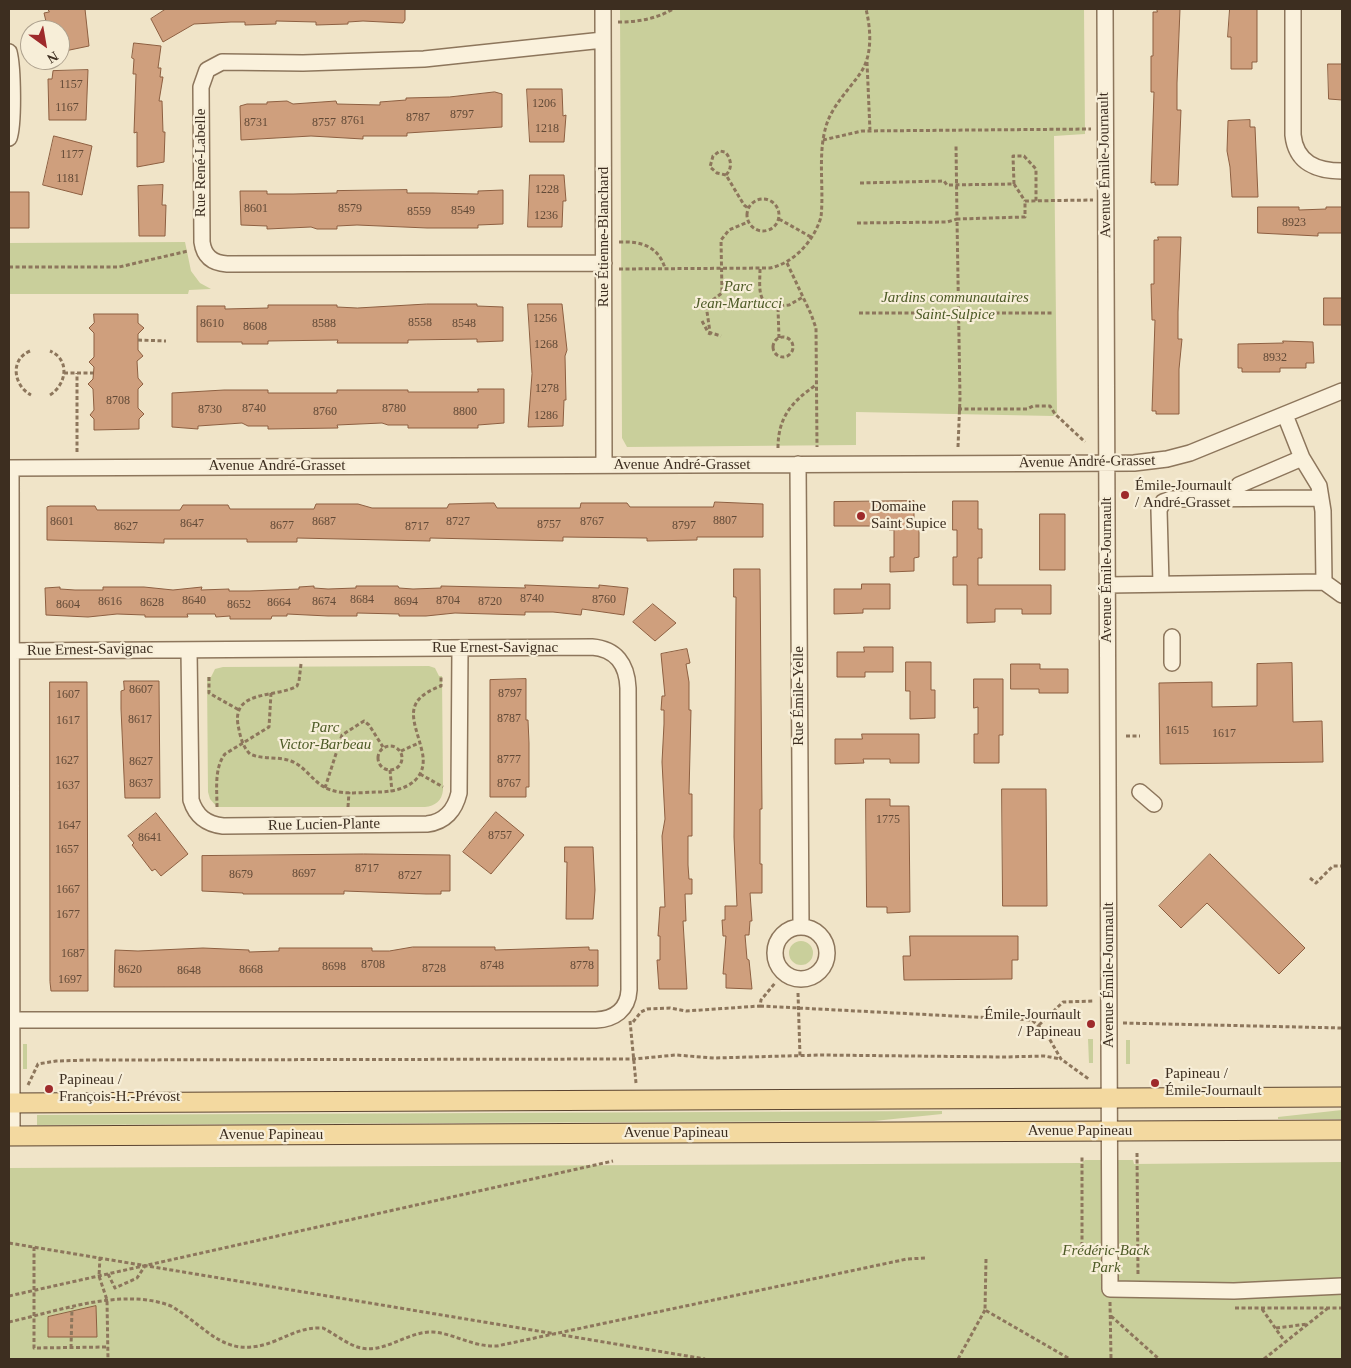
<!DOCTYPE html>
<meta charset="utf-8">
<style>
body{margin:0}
#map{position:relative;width:1351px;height:1368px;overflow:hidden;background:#f0e4c8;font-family:"Times New Roman",serif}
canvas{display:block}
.frame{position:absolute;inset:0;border:10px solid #3d2e20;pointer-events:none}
.north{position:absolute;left:20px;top:20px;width:50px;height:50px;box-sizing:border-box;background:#f7eed8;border:1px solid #ada18e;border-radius:50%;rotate:148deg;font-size:14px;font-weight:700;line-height:20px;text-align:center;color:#3d2e20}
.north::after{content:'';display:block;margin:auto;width:18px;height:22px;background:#9e2a2b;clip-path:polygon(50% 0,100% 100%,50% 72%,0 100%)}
</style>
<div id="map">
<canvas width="1351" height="1368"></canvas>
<div class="frame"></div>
<div class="north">N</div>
</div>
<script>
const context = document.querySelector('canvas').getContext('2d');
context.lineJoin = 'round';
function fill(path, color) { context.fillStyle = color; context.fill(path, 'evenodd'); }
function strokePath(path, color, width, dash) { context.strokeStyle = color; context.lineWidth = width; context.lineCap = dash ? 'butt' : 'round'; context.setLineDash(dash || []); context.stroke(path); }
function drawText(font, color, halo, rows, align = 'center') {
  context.font = font + ' "Times New Roman",serif'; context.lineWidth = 4.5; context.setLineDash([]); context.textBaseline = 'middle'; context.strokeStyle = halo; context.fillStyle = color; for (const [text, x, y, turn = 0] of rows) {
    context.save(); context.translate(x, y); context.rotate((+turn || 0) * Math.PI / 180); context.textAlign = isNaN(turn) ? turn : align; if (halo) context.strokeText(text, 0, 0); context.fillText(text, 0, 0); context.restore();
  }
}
const green = new Path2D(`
 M620 9H1084L1085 134 1054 136 1057 413 1053 416 856 412V445L627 447 622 438Z
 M185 242 191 271 200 283 211 289 189 290 188 294H9V243Z
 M223 667 429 666 435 668 439 676H442L443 790C442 801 435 806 425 807H217L210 799 208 792 207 677H211L215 669Z
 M789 953a12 12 0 1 1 24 0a12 12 0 1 1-24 0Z
 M1088 1039H1093V1063H1089Z
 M1126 1040H1130V1064H1126Z
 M23 1044H27V1069H23Z
 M1342 1110V1119H1278V1117Z
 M942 1111V1114L874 1121 37 1125V1115Z
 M1085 1160H1133L1134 1164 1342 1162V1359H9V1168L1082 1163Z`);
const building = new Path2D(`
 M48 9H85L89 46 60 52V30H48L44 13 49 12Z
 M166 9H405V20L403 23 363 21 348 22V24L316 25V22L276 21V24L245 25V22H231L194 24 163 42 151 19Z
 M1157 9H1180L1177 83V110H1181L1178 185H1155V182L1151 183 1154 92H1151V56H1153V12H1157Z
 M1230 9H1257V62H1252V69H1231V37H1228Z
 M134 43 161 46 158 68H161L160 77H163L159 101H162L163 132H165L164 162 137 167V132L134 133 136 74H133L134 59 132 58Z
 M1328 64H1342V100L1329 99Z
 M88 70 86 120H49L48 79H52L53 71Z
 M527 89H562L563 116 566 115 564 142H530Z
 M495 92 502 94V127L407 133V136H363V139L311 136 241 140 240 106 247 104H267V102L287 101 293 104 336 101 337 104 380 105V102L406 100V98L449 97Z
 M1250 120V127H1255L1258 197H1232L1230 167 1227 151 1228 121Z
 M54 136 92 146 82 195 43 185Z
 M530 175H564L566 201H563L562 227H528Z
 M163 185 162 205H166L165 236H139L138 186Z
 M407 190V193H433L478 194V191L503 190V224L478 225V228H427L357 225 337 226V229H317L311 227 267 229V226L241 225 240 191H267V194H293L337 193V191Z
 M9 192H29V228H9Z
 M1258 207H1299V210L1326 209V207H1342V233H1318V236L1258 233Z
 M1158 237H1181L1178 312V339H1182L1179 369V414H1156V411H1152L1155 320H1152L1151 284H1154V240H1158Z
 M1324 298H1342V325H1324Z
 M427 304H477V306L503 307V341L477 342V339L408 340V343H337L338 340 268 341V344H242V342H197V306H225V309L268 308V305H337V307L357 308Z
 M528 304H562L567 350 565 356 566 400H564L563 426 528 427 532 374Z
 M94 314H138V323L144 328 138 334V350L143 356 137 361 138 378 143 384 138 389V408L144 414 139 419V429L94 430V419L90 415 94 410 93 389 88 384 93 379 94 367 89 362 94 357V333L89 328 94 323Z
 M1283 341 1313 342 1314 363H1306V368H1280V372H1242V368H1238V344L1283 343Z
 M478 389H504V423L478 425V428H408V425H388L382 423 337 425 338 428 268 429V426H248L242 423 198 426V429L172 427V393L224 390H268V393H337V390H408V392H478Z
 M914 501V529H919V557L914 558V571L890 572V557H894V530H889V526H834V502Z
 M953 501H978V529H982V558H978V585H1051V614H1022V609H995V622L967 623V585H953V557H957V530H953Z
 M715 502 763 504V537H697V540L647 541V538L563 537V541L430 538V541L297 538V542H247V539H164V543L47 540V507L50 506H95L97 510H180L183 505H228L230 509H314L316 504H358L372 508H447L449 504 487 503H494L497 508H580L581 503H627L630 507H713Z
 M1040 514H1065V570H1040Z
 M734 569H760L762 809H760V864H762V893H750L752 921H750L749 935H745L747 959 749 960 752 989 726 988V974H723L726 936H723L722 920H725V906H737L734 837 736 597H734Z
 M862 584H890V609H863V613L834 614V589H861Z
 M525 585 599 588V585L628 588 624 615 582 609 581 615 553 612H525V615L455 613 426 616H399V614L357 613V616H328L287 614V616H272L271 619H230V616L216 617 215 614H187L188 617H145V615L117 614 88 617 46 615 45 588 60 587V589L75 590H103V587H144L173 590 202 587 201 590 229 589V591H250L299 589V587L314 586V588L328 589 356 588V586H398L399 588 413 589 441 588V586L525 588Z
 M653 604 676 623 655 641 633 622Z
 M864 647H893V672H865V677H837V652H864Z
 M687 649 690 663 686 664 689 682V710H691L689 794H692V836H688V865L689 879H692V894H685L686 921H683L687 989H659L657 960H660V936H658L660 907H665L662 836 665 819 662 762 664 724V710H661L662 696H665L661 654Z
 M906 662H931V690H935V718L910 719V691H906Z
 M1292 663 1293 722 1322 721 1323 762 1160 764 1159 683 1212 682V707L1257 706V664Z
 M1011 664H1040V669H1068V693H1039V689H1011Z
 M526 679V720H528L529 743V787H526V797H490V680Z
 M974 679H1003V735H999V763H974V734H978V707L974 708Z
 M124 681H159L160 798H125L121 709V691L124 690Z
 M50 682H87L88 991H51L50 982Z
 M862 734H919V763H890V759H863L864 763 835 764V739H862Z
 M1002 789H1046L1047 906H1003Z
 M866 799H890V806H909L910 912 887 913V907H867Z
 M496 812 524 835 491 874 463 852Z
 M156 813 188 854 161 876 155 869 152 871 132 845 134 843 128 836Z
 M565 847H593L595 890 593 919H566L567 862H565Z
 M364 854 450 855V891H441V894H426L344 891V894H243V893L202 891V856Z
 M1210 854 1305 948 1279 974 1207 903 1181 928 1159 906Z
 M910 936H1018V960H1012V979L904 980 903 956H910Z
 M413 947H495V950L589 947V950H598V986L114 987 115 950 138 951 203 948 249 950V952L279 951V948H372V951H389Z
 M96 1306 97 1337H48V1317Z`);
const path = new Path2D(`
 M618 22C638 22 656 19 673 9
 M867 62 870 131
 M823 140 862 131 1091 129
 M726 175C733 168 731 158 725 152L720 151 713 156 710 167 717 173 726 175 744 205 749 209
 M860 183 944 181 947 185 1014 184 1025 201
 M1014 184 1013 156H1024L1036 169V201
 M747 215a16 16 0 1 1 32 0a16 16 0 1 1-32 0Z
 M779 219 811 237
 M857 223 947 222 957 219 956 144
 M619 242C641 241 658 246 665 268
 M787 263 811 314 816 328 817 447
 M9 267H119L188 251
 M619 269 770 268C794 263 814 241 821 217 824 189 818 158 825 130 830 108 847 92 859 75 873 57 871 30 866 9
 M760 269C760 283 757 298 769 307L789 305 803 297
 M778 308 779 338
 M859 313H1052
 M702 321 708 332 721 336
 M709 335 710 332 706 305 722 293 721 240 729 230 748 222
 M773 347a10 10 0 1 1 20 0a10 10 0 1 1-20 0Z
 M138 340 166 341
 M30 351C9 360 14 386 31 395
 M64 373H93
 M50 395C66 385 71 360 50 351
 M958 409H1027L1033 406H1050L1055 414 1085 442
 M958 447 960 398 957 219 1025 217V201L1093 200
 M778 448C778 418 791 402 816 385
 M77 452V373
 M301 664 299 681 297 686C277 698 232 689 238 725 240 735 242 746 250 754 263 760 278 756 291 761 307 767 314 785 331 790 346 795 365 792 381 792 405 791 429 780 422 751 415 721 400 701 441 686V676
 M209 677V693L239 710
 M1126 736H1140
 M378 758a12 12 0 1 1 24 0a12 12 0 1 1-24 0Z
 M401 751 419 743
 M390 770 392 792
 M420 774 443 787
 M325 788 342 735 364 721 369 725 383 747
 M217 807C217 790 214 768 225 754L269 727 271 693
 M348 807 349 792
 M1310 878 1316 883 1333 866H1342
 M798 993 800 1056
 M760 1006 1032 1020 1046 1033 1061 1059 1090 1080
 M630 1021 636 1083
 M633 1022 641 1012 647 1009 670 1008 686 1011 760 1006 761 1000 775 983
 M1123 1023 1342 1028
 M1039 1025 1063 1002 1094 1001
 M28 1085 38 1064 56 1061 90 1060 634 1059 676 1055 714 1058 821 1055 1004 1057 1044 1056 1061 1059
 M1137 1153 1138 1275
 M9 1243 556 1334
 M1082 1246V1156
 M34 1247V1348L108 1347
 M100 1257 99 1276 107 1300 108 1359
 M986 1259 985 1310 1070 1359
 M108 1274 115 1288 137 1278 145 1266
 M9 1296 613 1161
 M1110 1302 1111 1359
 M1235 1308H1342
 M1262 1309 1285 1342
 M1111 1316 1159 1359
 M9 1322C59 1311 122 1287 171 1306 210 1329 225 1361 275 1341 292 1334 304 1327 323 1328 335 1334 348 1345 361 1348 386 1353 408 1331 433 1332 456 1334 472 1347 497 1346L907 1259 926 1258
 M1276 1328 1308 1324
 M562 1335 705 1359
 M71 1348 72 1308
 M958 1359 985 1310
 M1264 1359 1328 1308`);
const minor = new Path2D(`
 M603 9 604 465
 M1105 9 1110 1289 1234 1291 1342 1286
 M1293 9V135C1296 163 1317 171 1342 171
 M603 40 424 59 303 63 222 62 207 70 201 87 202 242C204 256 212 263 227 264L604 263
 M9 52C13 67 14 124 9 138
 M798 464 801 927
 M9 468 1134 463 1167 459 1190 453 1342 391
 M11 468 12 1136
 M1234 498 1236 489 1239 485 1302 458
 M1324 582 1342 595
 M1161 584 1159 510 1163 502 1171 499 1321 498
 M1107 585 1324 582 1323 511 1319 486 1302 458 1285 415
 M189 650 191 800C196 816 206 824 223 826L427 824C445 822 455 810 459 793L460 648
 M11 651 592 647C616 649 627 664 628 688L629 990C628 1010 614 1019 596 1020H13
 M1172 663V637
 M1140 792 1154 804
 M775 953a26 26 0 1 1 52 0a26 26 0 1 1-52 0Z`);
const major = new Path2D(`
 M9 1103 1342 1097
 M9 1136 1342 1130`);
const markers = [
 [1125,495,5,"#9e2a2b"],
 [861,516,5,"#9e2a2b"],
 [1091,1024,5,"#9e2a2b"],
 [1155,1083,5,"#9e2a2b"],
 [49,1089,5,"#9e2a2b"]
];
const numberNames = [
 ["1157",71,85],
 ["1206",544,104],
 ["1167",67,108],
 ["8797",462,115],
 ["8787",418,118],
 ["8761",353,121],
 ["8731",256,123],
 ["8757",324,123],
 ["1218",547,129],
 ["1177",72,155],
 ["1181",68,179],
 ["1228",547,190],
 ["8601",256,209],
 ["8579",350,209],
 ["8549",463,211],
 ["8559",419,212],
 ["1236",546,216],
 ["8923",1294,223],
 ["1256",545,319],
 ["8558",420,323],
 ["8610",212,324],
 ["8588",324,324],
 ["8548",464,324],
 ["8608",255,327],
 ["1268",546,345],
 ["8932",1275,358],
 ["1278",547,389],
 ["8708",118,401],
 ["8740",254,409],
 ["8780",394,409],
 ["8730",210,410],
 ["8760",325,412],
 ["8800",465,412],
 ["1286",546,416],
 ["8807",725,521],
 ["8601",62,522],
 ["8687",324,522],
 ["8727",458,522],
 ["8767",592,522],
 ["8647",192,524],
 ["8757",549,525],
 ["8677",282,526],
 ["8797",684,526],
 ["8627",126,527],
 ["8717",417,527],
 ["8740",532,599],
 ["8684",362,600],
 ["8760",604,600],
 ["8640",194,601],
 ["8704",448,601],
 ["8616",110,602],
 ["8674",324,602],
 ["8694",406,602],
 ["8720",490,602],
 ["8628",152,603],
 ["8664",279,603],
 ["8604",68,605],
 ["8652",239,605],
 ["8607",141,690],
 ["8797",510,694],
 ["1607",68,695],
 ["8787",509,719],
 ["8617",140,720],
 ["1617",68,721],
 ["1615",1177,731],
 ["1617",1224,734],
 ["8777",509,760],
 ["1627",67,761],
 ["8627",141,762],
 ["8637",141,784],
 ["8767",509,784],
 ["1637",68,786],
 ["1775",888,820],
 ["1647",69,826],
 ["8757",500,836],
 ["8641",150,838],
 ["1657",67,850],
 ["8717",367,869],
 ["8697",304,874],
 ["8679",241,875],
 ["8727",410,876],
 ["1667",68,890],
 ["1677",68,915],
 ["1687",73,954],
 ["8708",373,965],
 ["8748",492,966],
 ["8778",582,966],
 ["8698",334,967],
 ["8728",434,969],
 ["8620",130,970],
 ["8668",251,970],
 ["8648",189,971],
 ["1697",70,980]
];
const streetNames = [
 ["Rue René-Labelle",201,163,-90],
 ["Avenue Émile-Journault",1105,165,-91],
 ["Rue Étienne-Blanchard",604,237,-90],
 ["Avenue André-Grasset",1087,462,-1],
 ["Avenue André-Grasset",682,465],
 ["Avenue André-Grasset",277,466],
 ["Avenue Émile-Journault",1107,570,-90],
 ["Rue Ernest-Savignac",495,648],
 ["Rue Ernest-Savignac",90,650,-1],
 ["Rue Émile-Yelle",799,696,-90],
 ["Rue Lucien-Plante",324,825,-1],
 ["Avenue Émile-Journault",1109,975,-90],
 ["Avenue Papineau",1080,1131],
 ["Avenue Papineau",676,1133],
 ["Avenue Papineau",271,1135]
];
const parkNames = [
 ["Parc",738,287],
 ["Jean-Martucci",738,304],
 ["Jardins communautaires",955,298],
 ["Saint-Sulpice",955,315],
 ["Parc",325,728],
 ["Victor-Barbeau",325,745],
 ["Frédéric-Back",1106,1251],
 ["Park",1106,1268]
];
const poiNames = [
 ["Émile-Journault",1135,486],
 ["/ André-Grasset",1135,503],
 ["Domaine",871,507],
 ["Saint Supice",871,524],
 ["Émile-Journault",1081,1015,"right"],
 ["/ Papineau",1081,1032,"right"],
 ["Papineau /",1165,1074],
 ["Émile-Journault",1165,1091],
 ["Papineau /",59,1080],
 ["François-H.-Prévost",59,1097]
];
fill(green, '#c9cf9b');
fill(building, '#cf9f7d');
strokePath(building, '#8d5f41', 1);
strokePath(minor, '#8d765c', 18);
strokePath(major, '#5b4430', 21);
strokePath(path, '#8d765c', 3, [4, 2.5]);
strokePath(minor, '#faf1dc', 15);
strokePath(major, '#f3d9a0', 19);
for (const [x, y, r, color] of markers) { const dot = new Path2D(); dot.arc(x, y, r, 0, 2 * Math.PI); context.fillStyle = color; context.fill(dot); strokePath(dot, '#f7eed8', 2); }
drawText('12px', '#624a37', null, numberNames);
drawText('15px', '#3d2e20', '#f7eed8', streetNames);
drawText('italic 15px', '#4d5a26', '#f7eed8', parkNames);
drawText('15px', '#3d2e20', '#f7eed8', poiNames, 'left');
</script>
